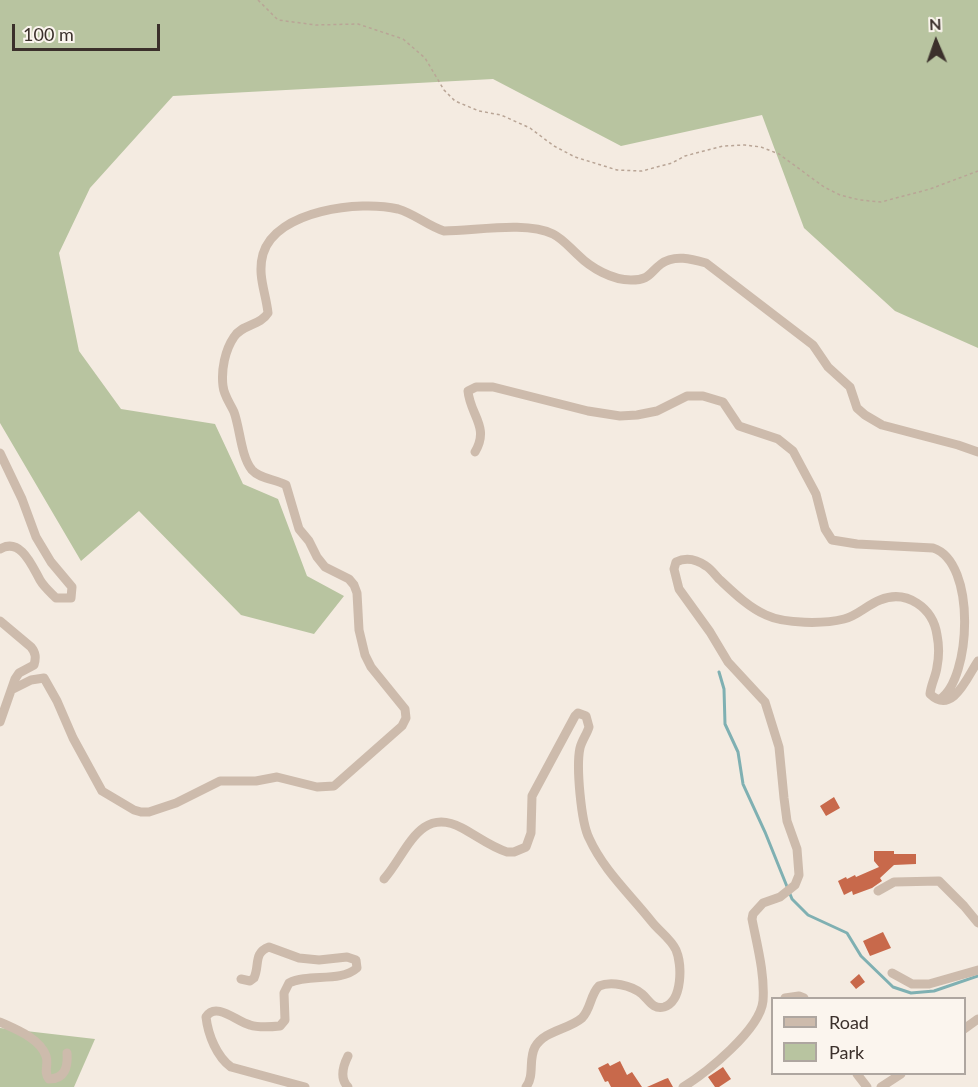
<!DOCTYPE html>
<style>
body{margin:0}
#map{position:relative;width:978px;height:1087px;overflow:hidden;background:#f4ebe1;font-family:Lato,sans-serif}
canvas{display:block}
.legend{position:absolute;left:771px;top:997px;width:195px;height:78px;box-sizing:border-box;background:#fbf5ee;border:2px solid #aea6a0;margin:0;padding:8px 10px;list-style:none;font-size:18px;color:#3b302b}
.legend li{display:flex;align-items:center;gap:12px;height:30px}
.legend b{width:30px;border:2px solid #aea6a0}
.north{position:absolute;left:906px;top:12px;width:60px;height:60px;-webkit-text-stroke:4px #fbf5ee;paint-order:stroke;rotate:358deg;font-size:16px;font-weight:700;line-height:24px;text-align:center;color:#3b302b}
.north::after{content:'';display:block;margin:auto;width:21px;height:27px;background:#3b302b;clip-path:polygon(50% 0,100% 100%,50% 72%,0 100%)}
.scale{position:absolute;left:12px;top:24px;width:148px;height:27px;box-sizing:border-box;border:3px solid #3b302b;border-top:0;padding-left:8px;font-size:18px;line-height:21px;white-space:nowrap;color:#3b302b;-webkit-text-stroke:4px #fbf5ee;paint-order:stroke}
</style>
<div id="map">
<canvas width="978" height="1087"></canvas>
<ul class="legend">
<li><b style="height:8px;background:#cdbbac"></b>Road</li>
<li><b style="height:16px;background:#b8c4a0"></b>Park</li>
</ul>
<div class="north">N</div>
<div class="scale">100 m</div>
</div>
<script>
const context = document.querySelector('canvas').getContext('2d');
context.lineJoin = 'round';
function fill(path, color) { context.fillStyle = color; context.fill(path, 'evenodd'); }
function strokePath(path, color, width, dash) { context.strokeStyle = color; context.lineWidth = width; context.lineCap = dash ? 'butt' : 'round'; context.setLineDash(dash || []); context.stroke(path); }
const green = new Path2D(`
 M0 0H978V348L895 311 804 228 762 115 621 146 493 79 173 96 90 188 59 253 79 351 121 409 215 424 243 484 278 499 307 576 344 596 314 634 241 615 139 511 81 561 0 423Z
 M0 1028 95 1039 74 1087H0Z`);
const stream = new Path2D(`
 M719 672 724 689 725 724 738 752 743 784 765 832 792 899 808 915 847 933 861 956 893 987 911 993 934 991 978 976`);
const building = new Path2D(`
 M834 797 840 808 826 816 820 806Z
 M874 851H894V854H916V864L894 865 880 878 882 881 872 888 853 895 852 891 844 895 838 881 846 877 847 879 855 875 856 877 879 867 874 861Z
 M883 932 891 948 870 956 863 941Z
 M859 974 865 982 856 989 850 982Z
 M620 1061 627 1075 632 1072 642 1087H611L608 1081 605 1082 598 1068 608 1063 610 1066Z
 M723 1067 731 1079 719 1087H715L708 1077Z
 M668 1078 673 1087H647L665 1079Z`);
const path = new Path2D(`
 M258 0 278 20 316 25 358 24 403 39 425 58 444 90 455 101 479 111 501 115 530 128 554 146 575 157 617 170 642 171 672 163 685 156 723 146 745 145 761 147 779 154 824 187 840 195 860 200 881 202 930 189 978 171`);
const street = new Path2D(`
 M475 452C490 427 470 415 468 391L476 387H493L588 411 620 416 637 415 657 411 687 396H703L723 402 739 426 778 439 793 451 816 494 825 529 832 540 857 544 933 548C977 562 971 679 940 699
 M0 453 22 499 36 537 51 562 72 587 71 598H56C50 592 44 587 40 580 32 566 21 537 0 549
 M0 621 31 647C36 653 36 658 34 665L19 673 15 679 0 722
 M13 689 31 680 44 678 57 701 73 738 102 791 134 810 141 812H149L176 803 220 781H256L277 777 317 787 334 786 402 726 406 718 405 709 371 667 365 655 359 630 357 593 354 585 349 579 325 567 317 557 309 541 299 529 286 485C275 479 260 479 252 470 241 457 240 428 234 412 230 403 224 396 223 386 221 370 225 350 234 337 242 324 260 326 268 313 266 293 257 275 263 254 276 210 360 200 398 209 415 214 428 226 444 231 475 231 526 221 553 234 563 239 570 248 578 255 591 268 612 280 631 280 650 280 649 273 661 264 674 254 692 259 706 263L813 345 828 367 850 387 857 408 865 415 882 425 958 445 978 452
 M384 879C407 853 419 805 462 828 477 836 491 847 507 852H514L526 847 531 833 532 796 575 716 578 713 586 716 589 727C587 734 582 740 580 748 576 766 581 822 589 838 604 871 630 894 652 922 659 931 671 939 676 950 682 964 683 1001 664 1007 653 1010 649 1000 642 994 631 985 611 981 599 986 590 995 591 1009 582 1018 568 1030 545 1030 535 1047 528 1060 535 1075 526 1087
 M878 891 894 882 939 881 964 906 978 923
 M892 973 912 984H929L978 970
 M241 979 250 981 254 978C260 965 253 953 269 947L299 958 319 960 347 957 356 960 357 968C340 983 309 973 289 983L284 993 285 1020 280 1026C270 1027 259 1028 250 1025 237 1022 216 1001 206 1017 208 1035 217 1057 231 1067L305 1087
 M785 998 799 996 804 998
 M0 1022C15 1029 40 1038 46 1056 49 1065 43 1072 49 1079 65 1079 68 1067 67 1053
 M964 1029 978 1019
 M348 1056C343 1066 339 1078 348 1087
 M857 1074 867 1087
 M683 1087C706 1073 760 1030 763 1001 765 974 757 945 752 919L753 914 763 903 780 897 795 885 799 875 797 849 787 821 784 798 779 747 765 702 728 662 710 632 679 589 674 569 676 562C686 557 696 559 706 566 711 569 715 575 719 579 733 592 748 607 766 615 785 624 824 624 844 619 857 616 867 605 880 600 907 589 933 608 937 635 939 645 939 657 937 667 936 676 931 684 930 694 953 716 968 675 978 661
 M881 1087 901 1074`);
fill(green, '#b8c4a0');
strokePath(stream, '#7fb0b2', 3);
fill(building, '#c8694b');
strokePath(path, '#b9a596', 1.5, [3, 3]);
strokePath(street, '#cdbbac', 9);
</script>
